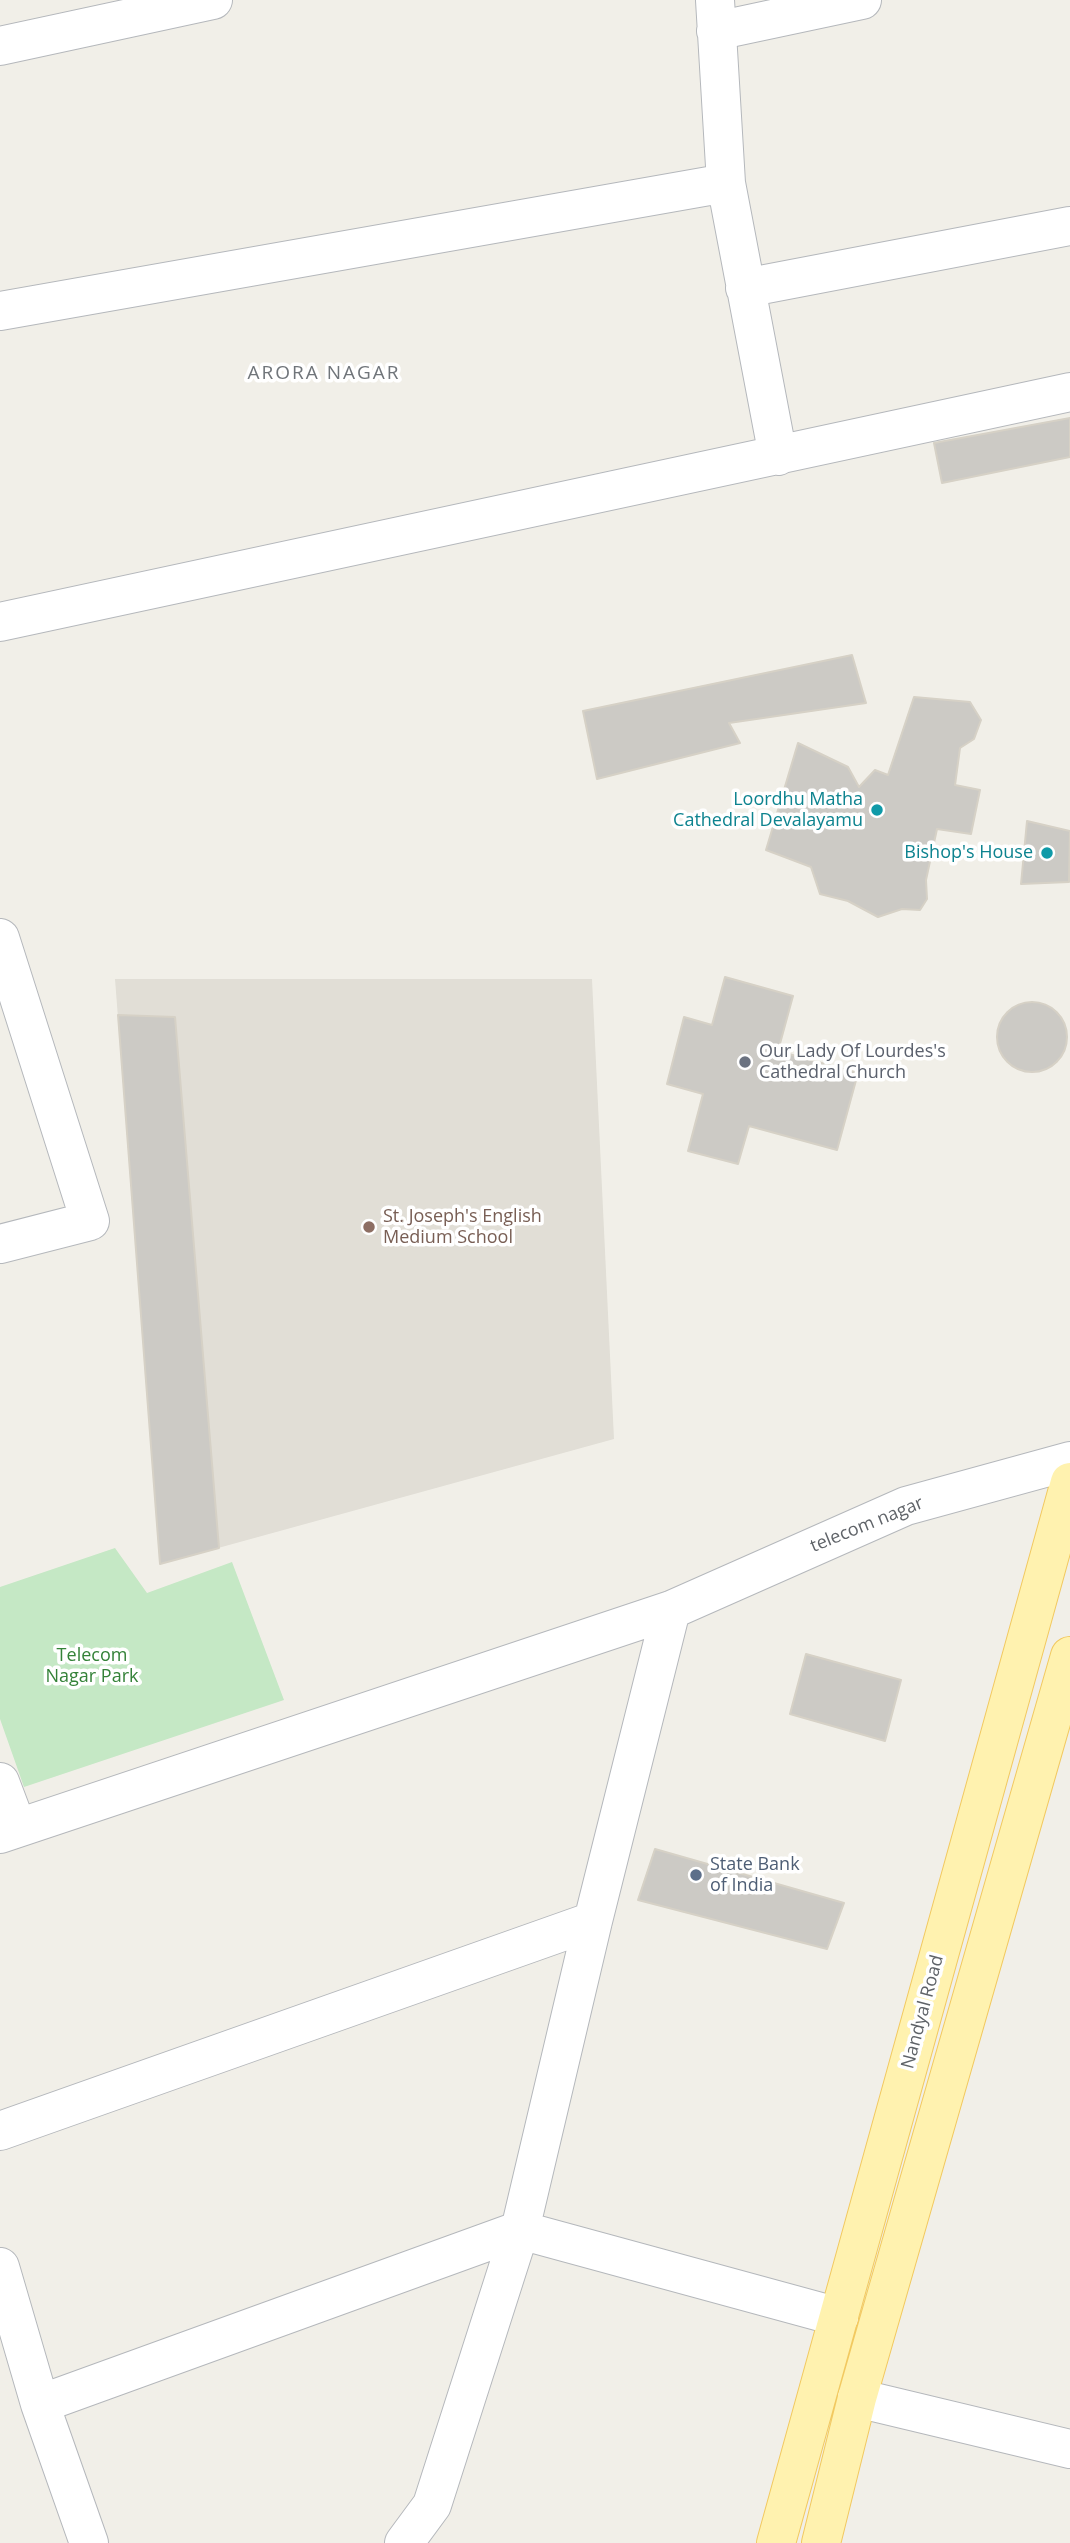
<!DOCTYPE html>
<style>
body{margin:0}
canvas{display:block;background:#f1efe8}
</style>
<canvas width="1070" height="2543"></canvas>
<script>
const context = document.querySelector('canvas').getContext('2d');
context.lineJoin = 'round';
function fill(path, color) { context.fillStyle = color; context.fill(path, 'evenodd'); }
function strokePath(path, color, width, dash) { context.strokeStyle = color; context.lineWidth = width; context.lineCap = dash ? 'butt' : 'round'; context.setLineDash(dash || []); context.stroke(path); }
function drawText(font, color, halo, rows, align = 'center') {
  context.font = font + ' "Open Sans",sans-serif'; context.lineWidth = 7; context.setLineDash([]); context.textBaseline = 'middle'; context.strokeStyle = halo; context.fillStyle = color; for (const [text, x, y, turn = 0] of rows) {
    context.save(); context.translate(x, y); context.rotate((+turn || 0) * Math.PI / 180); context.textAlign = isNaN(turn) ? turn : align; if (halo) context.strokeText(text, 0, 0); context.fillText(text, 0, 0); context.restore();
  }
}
const education = new Path2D(`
 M115 979H592L614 1439 160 1564Z`);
const green = new Path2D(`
 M115 1548 147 1593 232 1562 284 1700 24 1787 0 1719V1587Z`);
const building = new Path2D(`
 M1070 418V457L942 483 934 443Z
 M852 655 866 703 729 723 740 743 597 779 583 711Z
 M914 697 970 702 981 720 974 739 960 748 955 785 980 790 971 834 937 829 926 880 927 899 920 910 902 909 878 917 848 901 820 894 811 867 766 850 798 743 848 767 859 787 875 770 888 775Z
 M1027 821 1070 831 1069 882 1021 884Z
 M725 977 793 996 778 1051 858 1073 837 1150 749 1126 738 1164 688 1151 703 1094 667 1084 684 1017 712 1025Z
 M997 1037a35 35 0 1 1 70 0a35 35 0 1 1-70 0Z
 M118 1015 175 1017 219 1548 160 1564Z
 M806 1654 901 1680 885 1741 790 1714Z
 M655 1849 844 1903 827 1949 638 1900Z`);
const minor = new Path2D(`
 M715 0 726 183 778 456
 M716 31 862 0
 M0 46 213 0
 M745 288 1070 226
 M0 311 726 183
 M0 622 1070 392
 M0 938 90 1221 0 1244
 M0 1782 17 1827
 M0 1834 671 1610 906 1506 1070 1461
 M0 2131 593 1921
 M0 2267 40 2404
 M857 2398 1070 2449
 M89 2543 40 2404 520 2230 839 2317
 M404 2543 432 2505 520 2230 593 1921 671 1610`);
const primary = new Path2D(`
 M776 2543 1070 1482
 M821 2543 857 2398 1070 1656`);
const markers = [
 [877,810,7,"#0f9aa8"],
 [1047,853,7,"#0f9aa8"],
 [745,1062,7,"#6b7280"],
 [369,1227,7,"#8d6e63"],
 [696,1875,7,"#5c6f8a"]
];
const cultureNames = [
 ["Loordhu Matha",863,800],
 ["Cathedral Devalayamu",863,821],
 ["Bishop's House",1033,853]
];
const worshipNames = [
 ["Our Lady Of Lourdes's",759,1052],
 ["Cathedral Church",759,1073]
];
const educationNames = [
 ["St. Joseph's English",383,1217],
 ["Medium School",383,1238]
];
const streetNames = [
 ["telecom nagar",867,1525,-22],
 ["Nandyal Road",923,2012,-75]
];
const parkNames = [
 ["Telecom",92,1656],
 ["Nagar Park",92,1677]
];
const serviceNames = [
 ["State Bank",710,1865],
 ["of India",710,1886]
];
const neighbourhoodNames = [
 ["ARORA NAGAR",324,374]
];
fill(education, '#e1ded6');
fill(green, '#c5e8c5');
fill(building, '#cccac5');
strokePath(building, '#d6d1c6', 2);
strokePath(minor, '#b5b8bc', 40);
strokePath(primary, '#f2c960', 40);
strokePath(minor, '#fff', 38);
strokePath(primary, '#fff2af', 38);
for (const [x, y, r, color] of markers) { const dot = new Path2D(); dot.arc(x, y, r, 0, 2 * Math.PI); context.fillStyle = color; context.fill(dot); strokePath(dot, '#fff', 2.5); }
drawText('18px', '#0d838f', '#fff', cultureNames, 'right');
drawText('18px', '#5b616d', '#fff', worshipNames, 'left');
drawText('18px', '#785e54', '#fff', educationNames, 'left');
drawText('18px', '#5f6368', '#fff', streetNames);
drawText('18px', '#348238', '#fff', parkNames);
drawText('18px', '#4e5e75', '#fff', serviceNames, 'left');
context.letterSpacing = '2px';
drawText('19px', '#70757a', '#fff', neighbourhoodNames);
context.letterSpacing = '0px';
</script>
